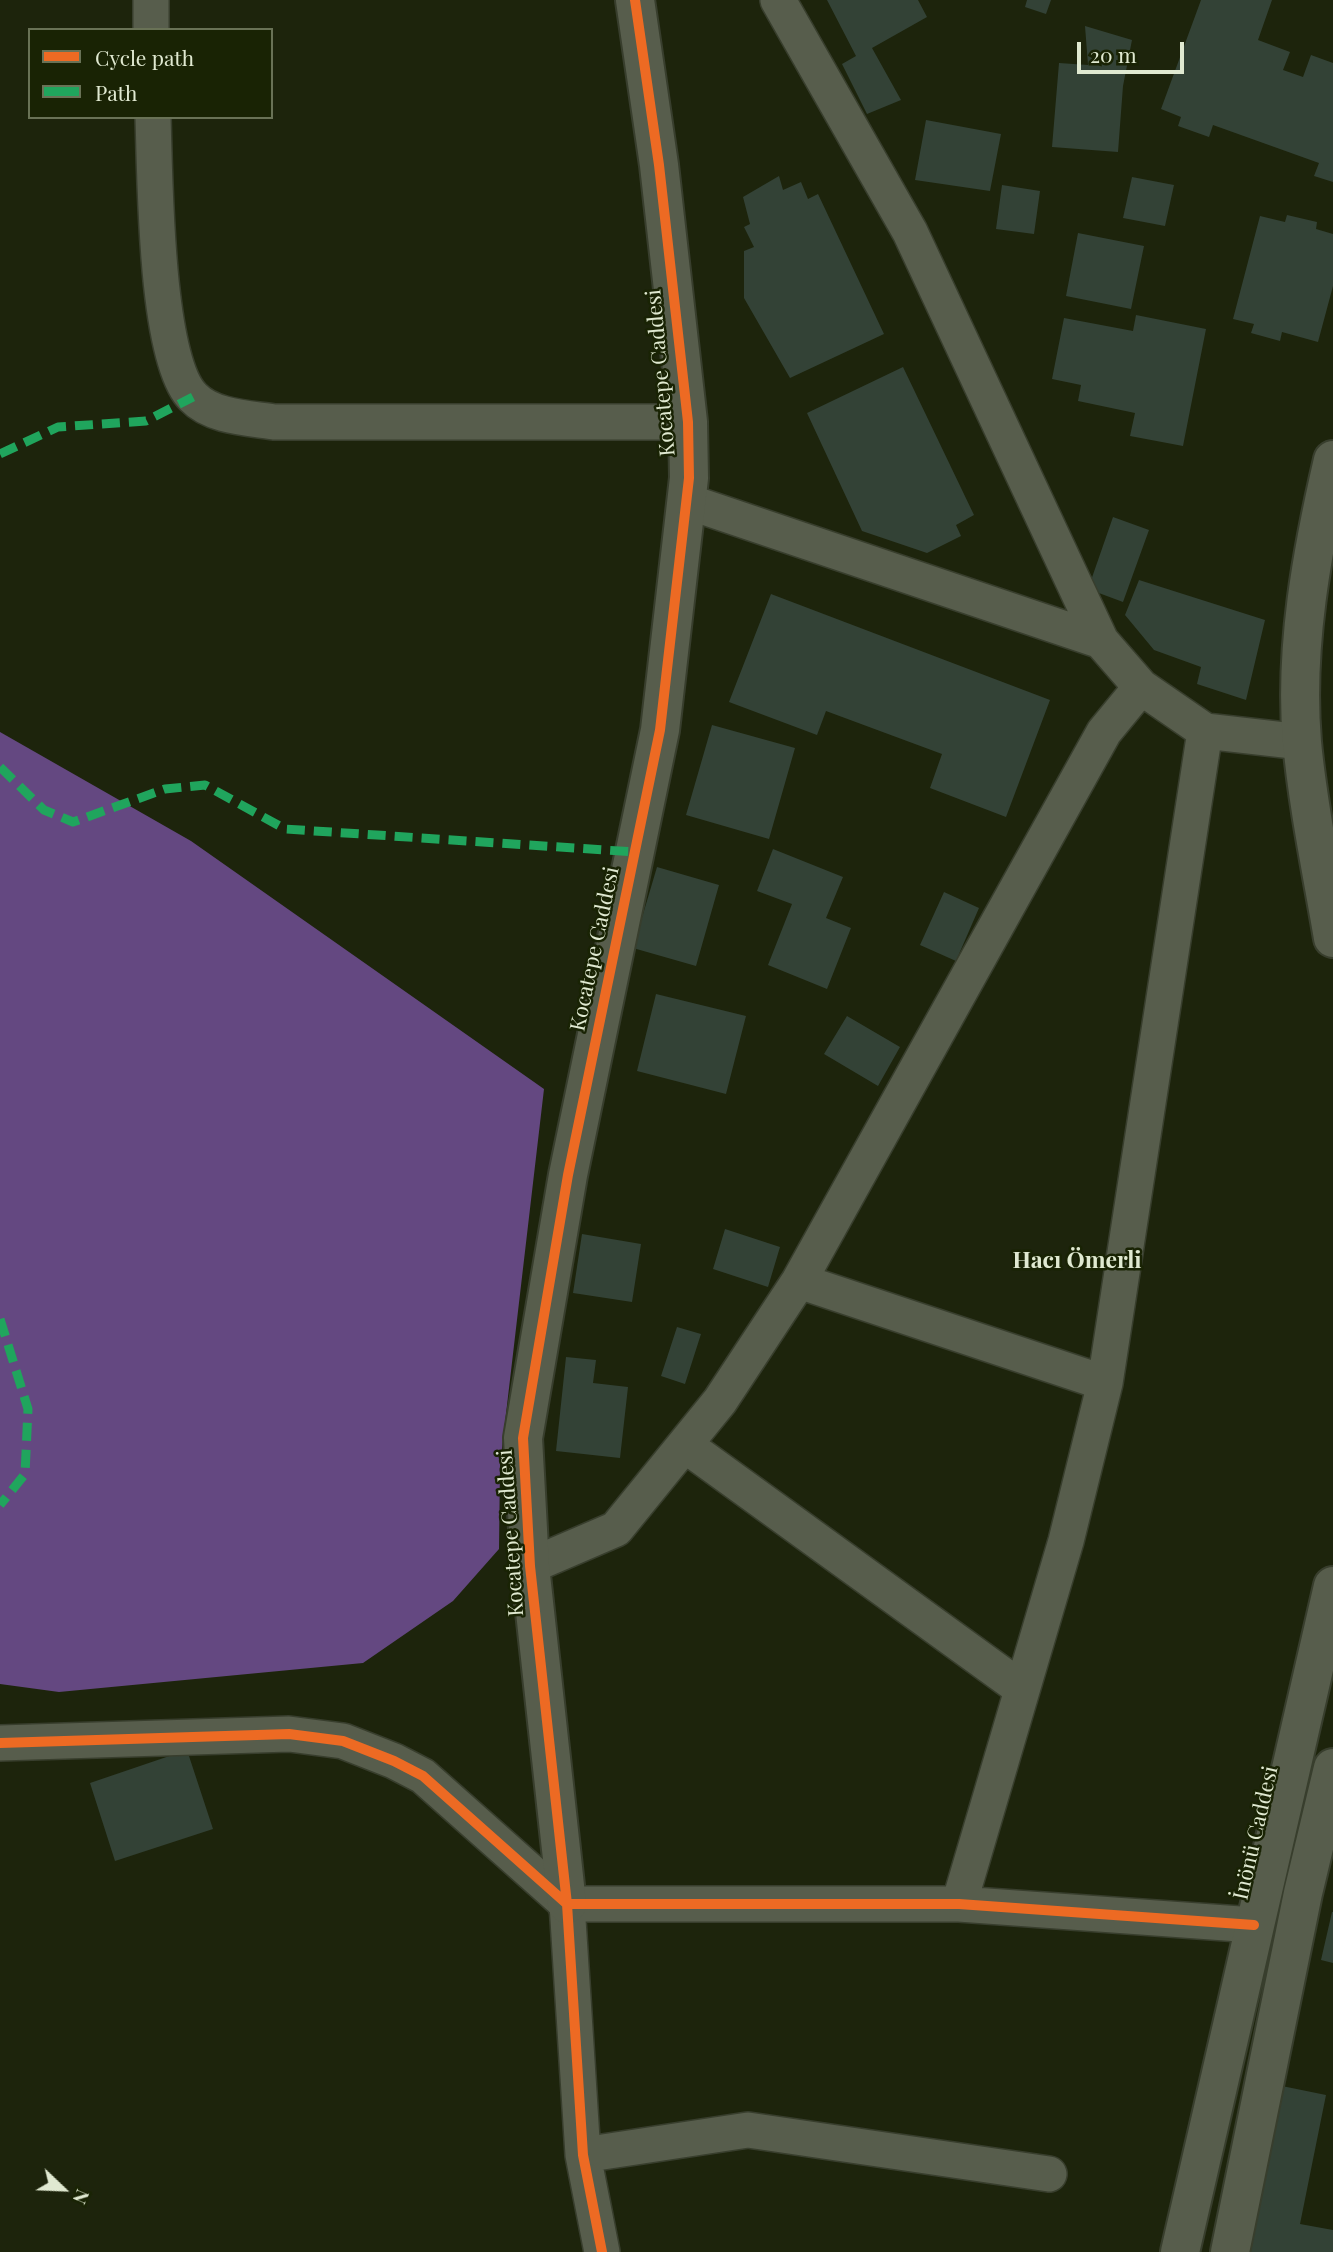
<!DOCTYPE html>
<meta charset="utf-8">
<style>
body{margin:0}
#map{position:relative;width:1333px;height:2252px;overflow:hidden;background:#1d240c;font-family:"Playfair Display",serif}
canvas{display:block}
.legend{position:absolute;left:28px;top:28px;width:245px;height:91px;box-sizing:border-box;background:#192304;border:2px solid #697256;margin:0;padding:9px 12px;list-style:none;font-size:21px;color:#e0e9d1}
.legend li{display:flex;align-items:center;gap:14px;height:35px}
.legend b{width:35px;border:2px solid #697256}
.north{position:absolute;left:28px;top:2154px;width:70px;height:70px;-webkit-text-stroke:5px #192304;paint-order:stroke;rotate:113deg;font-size:19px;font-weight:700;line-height:28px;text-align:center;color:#e0e9d1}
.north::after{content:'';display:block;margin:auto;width:24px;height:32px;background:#e0e9d1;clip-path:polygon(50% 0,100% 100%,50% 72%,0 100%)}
.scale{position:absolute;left:1077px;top:42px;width:107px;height:32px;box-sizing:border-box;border:4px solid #e0e9d1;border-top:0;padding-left:9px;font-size:21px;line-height:24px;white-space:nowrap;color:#e0e9d1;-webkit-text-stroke:5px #192304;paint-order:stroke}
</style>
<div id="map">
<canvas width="1333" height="2252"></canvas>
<ul class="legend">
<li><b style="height:9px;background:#ed6a23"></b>Cycle path</li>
<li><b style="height:9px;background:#20a55d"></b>Path</li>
</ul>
<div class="north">N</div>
<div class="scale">20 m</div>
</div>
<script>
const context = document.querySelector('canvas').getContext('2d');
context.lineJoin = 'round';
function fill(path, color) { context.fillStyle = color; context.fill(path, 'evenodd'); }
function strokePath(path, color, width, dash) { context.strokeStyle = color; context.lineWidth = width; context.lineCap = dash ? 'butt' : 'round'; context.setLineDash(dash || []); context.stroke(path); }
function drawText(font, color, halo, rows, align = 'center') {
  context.font = font + ' "Playfair Display",serif'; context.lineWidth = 5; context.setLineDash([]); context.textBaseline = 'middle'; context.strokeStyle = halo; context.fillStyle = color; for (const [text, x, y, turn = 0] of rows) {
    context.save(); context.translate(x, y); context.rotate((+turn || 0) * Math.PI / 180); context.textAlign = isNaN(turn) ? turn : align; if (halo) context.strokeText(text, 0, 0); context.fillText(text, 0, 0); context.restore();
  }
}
const forest = new Path2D(`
 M0 732 191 841 544 1089 500 1465 499 1549 453 1601 363 1663 59 1692 0 1684Z`);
const building = new Path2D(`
 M827 0H918L927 17 872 48 901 100 867 114 842 64 856 56Z
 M1027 0H1051L1046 14 1025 7Z
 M1201 0H1272L1258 40 1290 52 1283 70 1303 77 1311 55 1333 63V182L1314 176 1319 163 1213 125 1209 137 1178 126 1181 117 1161 109Z
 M1085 26 1132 40 1123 86 1118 152 1052 147 1059 63 1088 65Z
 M926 120 1001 134 990 191 915 180Z
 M779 176 783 190 801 182 808 199 818 194 884 334 790 378 744 298V251L754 247 744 227 750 224 743 197Z
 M1132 177 1174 185 1165 226 1123 218Z
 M1002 185 1040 191 1034 234 996 229Z
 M1287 215 1317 222 1316 229 1333 234V286L1318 342 1282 332 1280 341 1251 333 1254 324 1233 319 1260 216 1285 222Z
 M1078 233 1144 246 1131 309 1066 296Z
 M1136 315 1206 329 1183 446 1130 436 1135 413 1078 401 1081 385 1052 379 1064 318 1133 331Z
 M903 367 974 515 956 525 961 536 927 553 862 531 807 413Z
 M1113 517 1149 530 1123 602 1088 589Z
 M1139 580 1265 620 1246 700 1197 684 1201 667 1154 650 1125 615Z
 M771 594 1050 700 1006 817 930 788 942 754 826 711 817 735 729 702Z
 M712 725 795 748 769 839 686 815Z
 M773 849 843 877 826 918 851 928 827 989 768 965 792 904 757 891Z
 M657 867 719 885 696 966 633 948Z
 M944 892 979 908 956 961 920 945Z
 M656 994 746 1016 726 1094 637 1071Z
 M847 1016 900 1047 878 1086 824 1054Z
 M725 1229 780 1247 768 1287 713 1269Z
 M582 1234 641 1244 632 1302 573 1293Z
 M677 1327 701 1334 685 1384 661 1376Z
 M566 1357 596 1360 593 1383 628 1387 620 1458 556 1451Z
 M187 1750 213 1829 115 1861 90 1783Z
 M1332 1912H1333V1963L1321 1960Z
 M1282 2086 1326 2095 1300 2224 1333 2230V2252H1248Z`);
const street = new Path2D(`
 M778 0 910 232 1101 641 1141 687 1205 731 1302 742
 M151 30V0
 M153 117C155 174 155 360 193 397 212 417 248 418 274 422H688
 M686 501 1101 641
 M799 1281 1105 1383
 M685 1445 1022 1689
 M530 1566 616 1529 720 1401 799 1281 1104 732 1141 687
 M0 1743 289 1734 343 1741 394 1761 423 1776 567 1904H959L1254 1925
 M567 1904 583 2155 602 2252
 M959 1904 1066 1541 1105 1383 1205 731
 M583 2155 748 2130 1049 2174`);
const secondary = new Path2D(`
 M1333 460C1312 551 1294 648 1302 742 1308 807 1322 873 1333 938
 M567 1904 530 1566 523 1438 568 1175 660 730 689 478 688 422 659 165 635 0
 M1180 2252 1333 1586
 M1230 2252 1303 1893 1333 1768`);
const quiet = new Path2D(`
 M0 454 58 427 146 421 193 397
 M0 767 44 810 73 822 165 789 205 785 285 829 635 852
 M0 1319 28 1409 25 1474 0 1505`);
const cycleway = new Path2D(`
 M0 1743 289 1734 343 1741 394 1761 423 1776 567 1904H959L1254 1925
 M602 2252 583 2155 567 1904 530 1566 523 1438 568 1175 660 730 689 478 688 422 659 165 635 0`);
const streetNames = [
 ["Kocatepe Caddesi",661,373,-95],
 ["Kocatepe Caddesi",595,949,-78],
 ["Kocatepe Caddesi",511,1533,-94],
 ["İnönü Caddesi",1256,1833,-77]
];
const neighbourhoodNames = [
 ["Hacı Ömerli",1077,1261]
];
fill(forest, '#644881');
fill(building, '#334236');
strokePath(street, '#383e2d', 38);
strokePath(secondary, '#383e2d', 42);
strokePath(street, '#575d4c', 35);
strokePath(secondary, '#575d4c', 38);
strokePath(quiet, '#20a55d', 9, [18, 9]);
strokePath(cycleway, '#ed6a23', 10);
drawText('21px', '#e0e9d1', '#192304', streetNames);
drawText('bold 23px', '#e0e9d1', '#192304', neighbourhoodNames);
</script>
